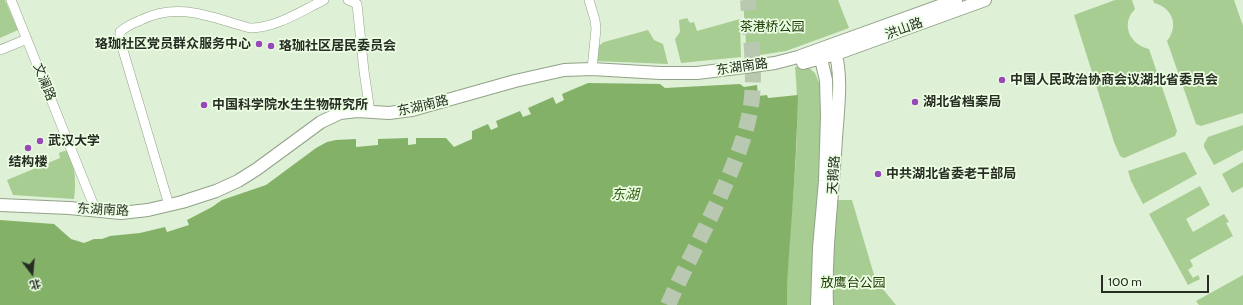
<!DOCTYPE html>
<meta charset="utf-8">
<style>
body{margin:0}
#map{position:relative;width:1243px;height:305px;overflow:hidden;background:#def0d5;font-family:Cabin,"Noto Sans SC",sans-serif}
canvas{display:block}
.north{position:absolute;left:12px;top:253px;width:40px;height:40px;-webkit-text-stroke:3px #ebfde2;paint-order:stroke;rotate:164deg;font-size:11px;font-weight:700;line-height:16px;text-align:center;color:#272d23}
.north::after{content:'';display:block;margin:auto;width:14px;height:18px;background:#272d23;clip-path:polygon(50% 0,100% 100%,50% 72%,0 100%)}
.scale{position:absolute;left:1101px;top:275px;width:108px;height:18px;box-sizing:border-box;border:2px solid #272d23;border-top:0;padding-left:5px;font-size:12px;line-height:14px;white-space:nowrap;color:#272d23;-webkit-text-stroke:3px #ebfde2;paint-order:stroke}
</style>
<div id="map">
<canvas width="1243" height="305"></canvas>
<div class="north">北</div>
<div class="scale">100 m</div>
</div>
<script>
const context = document.querySelector('canvas').getContext('2d');
context.lineJoin = 'round';
function fill(path, color) { context.fillStyle = color; context.fill(path, 'evenodd'); }
function strokePath(path, color, width, dash) { context.strokeStyle = color; context.lineWidth = width; context.lineCap = dash ? 'butt' : 'round'; context.setLineDash(dash || []); context.stroke(path); }
function drawText(font, color, halo, rows, align = 'center') {
  context.font = font + ' Cabin,"Noto Sans SC",sans-serif'; context.lineWidth = 3.5; context.setLineDash([]); context.textBaseline = 'middle'; context.strokeStyle = halo; context.fillStyle = color; for (const [text, x, y, turn = 0] of rows) {
    context.save(); context.translate(x, y); context.rotate((+turn || 0) * Math.PI / 180); context.textAlign = isNaN(turn) ? turn : align; if (halo) context.strokeText(text, 0, 0); context.fillText(text, 0, 0); context.restore();
  }
}
const green = new Path2D(`
 M0 0H5L18 30 0 38Z
 M743 0H838L849 28 786 51 747 57Z
 M1115 0H1132L1135 9C1120 24 1130 45 1149 49L1177 131 1175 136 1124 158 1120 156 1114 142 1074 15Z
 M1153 0H1234L1243 26V113L1201 126 1196 124 1167 41C1179 26 1173 8 1154 3Z
 M687 18 690 23 694 22 697 31 740 19 741 57 681 63 675 39 680 32 679 20Z
 M648 30 654 40 663 44 668 64 596 61C597 53 596 46 604 42Z
 M803 66 808 67 815 73 822 90 819 181 811 288 812 305H787C787 225 803 146 795 67Z
 M1243 125V150L1214 165 1204 147V144L1208 137Z
 M64 151H67C76 165 76 183 74 199L13 195 7 180 60 158 59 153Z
 M1184 152 1186 153 1197 174 1143 204 1131 181 1128 171Z
 M1243 162V187L1232 193 1222 174Z
 M1200 186 1210 205 1186 219 1193 232 1224 214 1229 222 1226 223 1233 236 1190 260 1193 266 1188 270 1193 278 1198 275 1200 279 1188 285 1149 214Z
 M836 200H852L874 275 882 288 896 305H831V284Z
 M1243 275V305H1199L1196 301Z`);
const water = new Path2D(`
 M588 83 660 84 665 88 740 84 744 87 757 85 758 96 767 95 768 98 798 95C797 135 795 174 792 214 790 244 787 274 787 305H0V220L54 224 71 239 84 243 94 239H102L110 236 140 233 165 227 167 232 189 225 187 220 212 207 222 200 266 185 316 148 327 142 336 140 356 139V147L378 145V139L408 138V145L416 144V138H446L454 147 472 139V131L488 124 491 130 498 127 496 121 520 111 523 117 531 114 528 108 553 97 556 104 564 100 562 94Z`);
const highwayTunnel = new Path2D(`
 M668 305C685 267 705 230 722 192 735 162 749 130 752 97 755 65 750 32 748 0`);
const street = new Path2D(`
 M11 0 96 211
 M348 0 357 4 364 71 370 112
 M589 0 595 20 596 29 592 69
 M0 50 27 39
 M169 205 120 40V32C126 26 134 23 141 20 179 1 212 18 250 28 276 28 301 11 324 0`);
const secondary = new Path2D(`
 M803 63 836 54 985 0
 M0 205 69 208 121 213 148 210 182 202 216 191 238 181 257 169 321 122 340 113 357 111 389 113 412 110 515 81 564 70 592 69 660 73H697L745 67 775 63 798 57 956 0
 M817 305 819 248 825 181 827 116 826 80 819 51
 M827 305C825 249 833 193 836 138 838 108 843 76 834 47`);
const markers = [
 [259,44,4,"#9748b9"],
 [271,46,4,"#9748b9"],
 [1002,80,4,"#9748b9"],
 [915,102,4,"#9748b9"],
 [204,105,4,"#9748b9"],
 [40,141,4,"#9748b9"],
 [28,148,4,"#9748b9"],
 [878,174,4,"#9748b9"]
];
const parkNames = [
 ["茶港桥公园",772,27],
 ["放鹰台公园",853,283]
];
const streetNames = [
 ["洪山路",904,29,-20],
 ["东湖南路",742,67,-8],
 ["文澜路",44,82,68],
 ["东湖南路",423,106,-13],
 ["天鹅路",834,175,-86],
 ["东湖南路",103,210,3]
];
const poiNames = [
 ["珞珈社区党员群众服务中心",251,44,"right"],
 ["珞珈社区居民委员会",279,46],
 ["中国人民政治协商会议湖北省委员会",1010,80],
 ["湖北省档案局",923,102],
 ["中国科学院水生生物研究所",212,105],
 ["武汉大学",48,141],
 ["结构楼",28,162,"center"],
 ["中共湖北省委老干部局",886,174]
];
const waterNames = [
 ["东湖",625,195]
];
fill(green, '#a8cd93');
fill(water, '#84b168');
strokePath(highwayTunnel, '#b9c9b1', 16, [16, 8]);
strokePath(street, '#92a289', 10);
strokePath(secondary, '#92a289', 14);
strokePath(street, '#fff', 9);
strokePath(secondary, '#fff', 12);
for (const [x, y, r, color] of markers) { const dot = new Path2D(); dot.arc(x, y, r, 0, 2 * Math.PI); context.fillStyle = color; context.fill(dot); strokePath(dot, '#ebfde2', 1.5); }
drawText('13px', '#1b3802', '#ebfde2', parkNames);
drawText('13px', '#272d23', '#ebfde2', streetNames);
drawText('bold 13px', '#272d23', '#ebfde2', poiNames, 'left');
drawText('italic 14px', '#345e11', '#ebfde2', waterNames);
</script>
